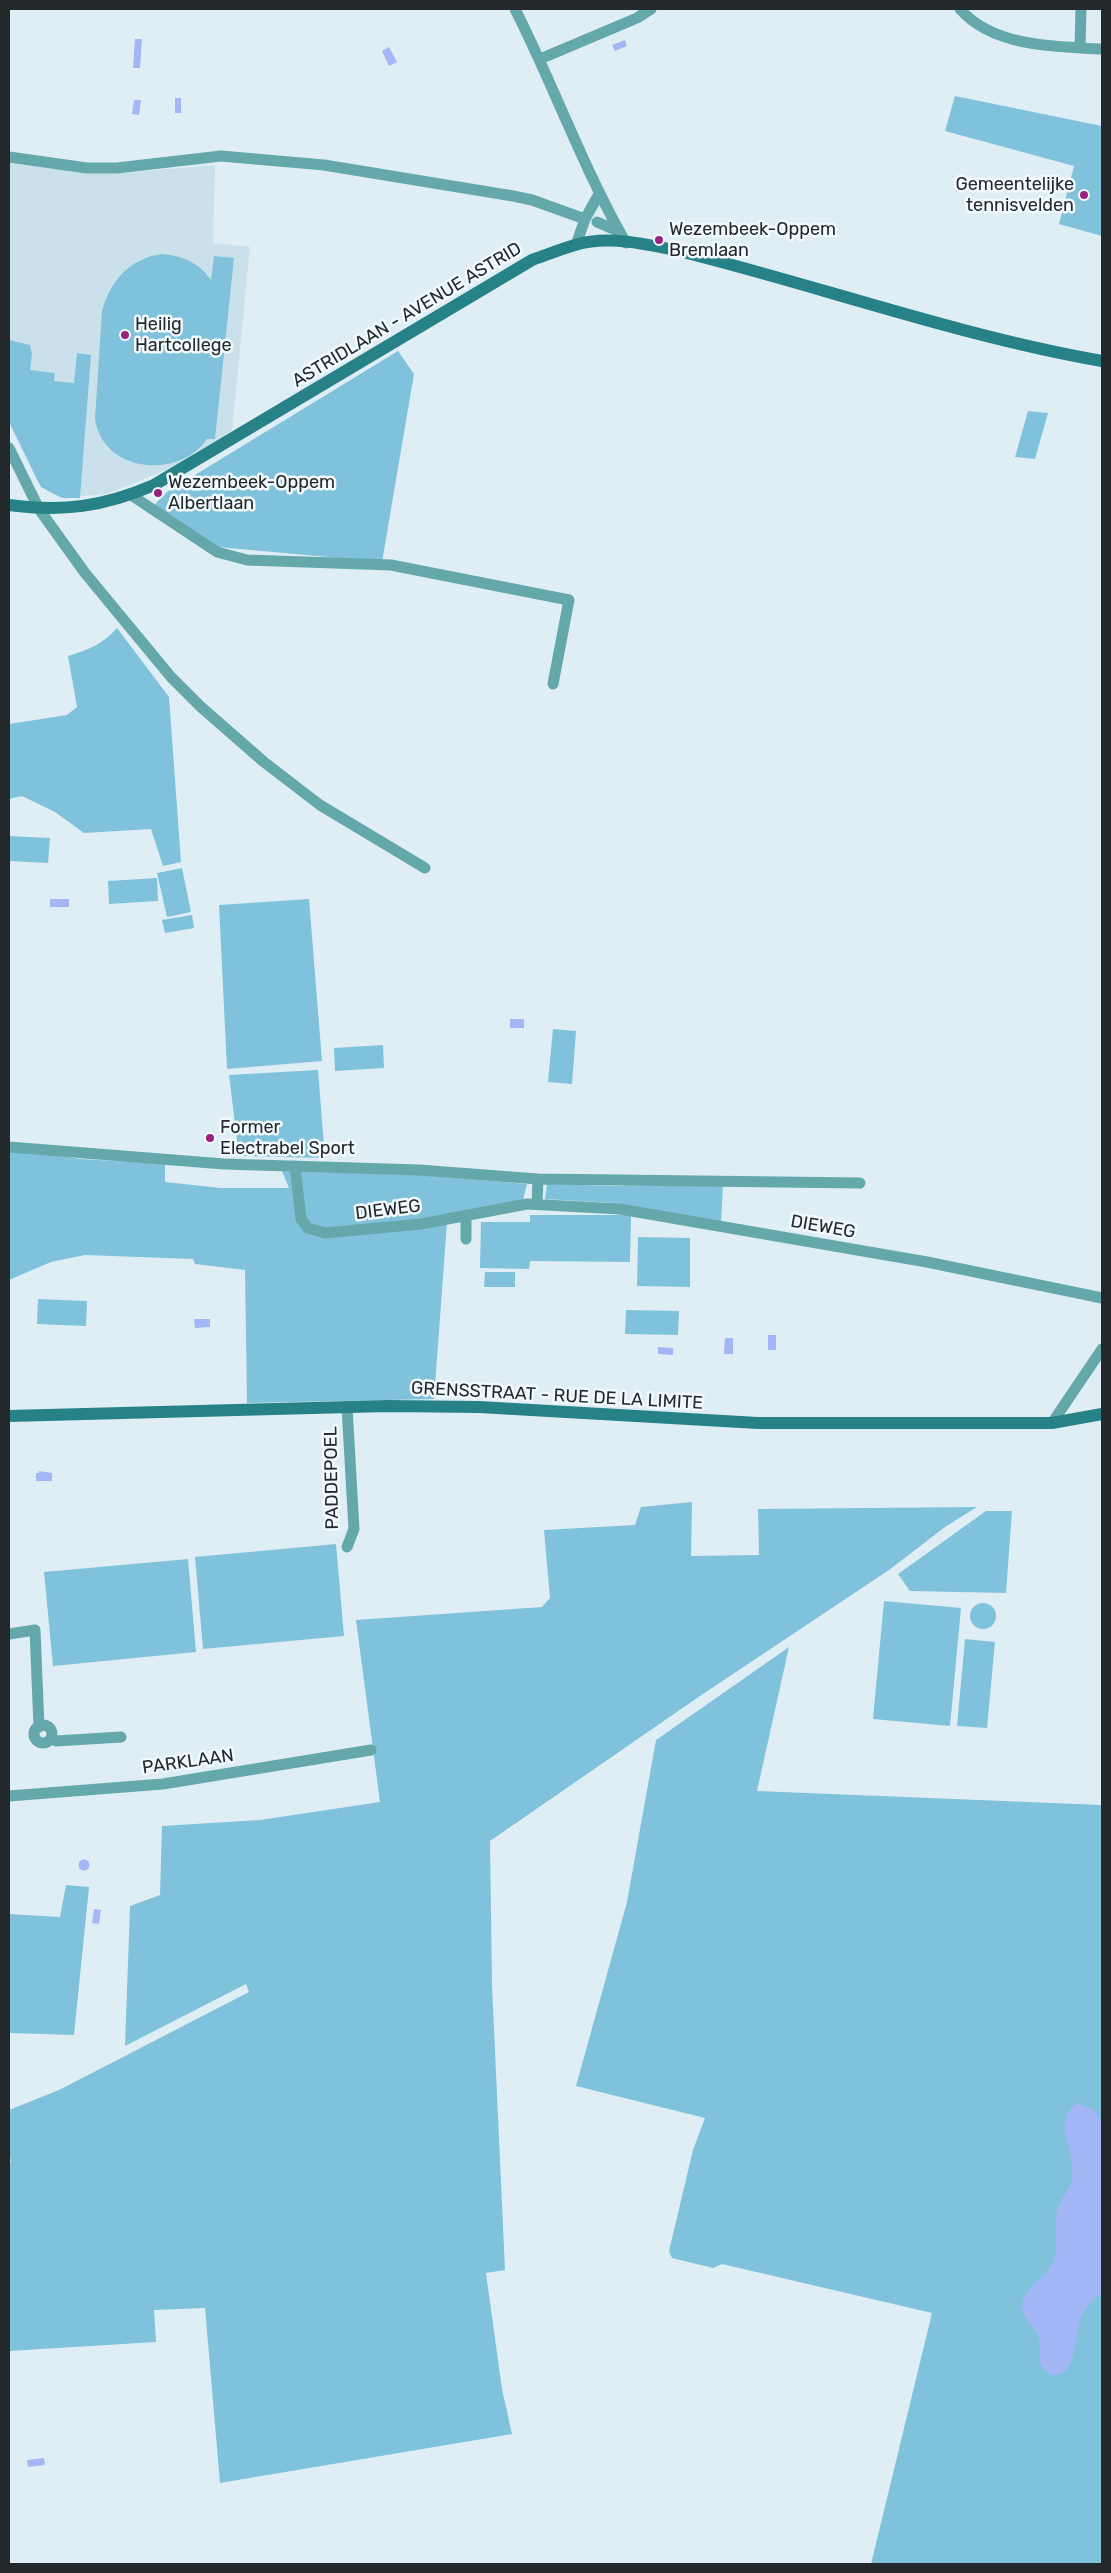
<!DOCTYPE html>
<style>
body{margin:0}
#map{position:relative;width:1111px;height:2573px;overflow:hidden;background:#dfeef4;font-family:Rubik,sans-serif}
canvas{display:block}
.frame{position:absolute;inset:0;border:10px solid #23282b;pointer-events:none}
</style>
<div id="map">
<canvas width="1111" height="2573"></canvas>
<div class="frame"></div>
</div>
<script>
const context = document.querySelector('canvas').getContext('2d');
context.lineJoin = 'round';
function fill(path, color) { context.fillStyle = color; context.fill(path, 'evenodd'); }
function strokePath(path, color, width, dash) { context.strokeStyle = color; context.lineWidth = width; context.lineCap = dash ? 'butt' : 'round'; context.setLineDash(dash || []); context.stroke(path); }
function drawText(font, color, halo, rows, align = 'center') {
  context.font = font + ' Rubik,sans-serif'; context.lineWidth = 5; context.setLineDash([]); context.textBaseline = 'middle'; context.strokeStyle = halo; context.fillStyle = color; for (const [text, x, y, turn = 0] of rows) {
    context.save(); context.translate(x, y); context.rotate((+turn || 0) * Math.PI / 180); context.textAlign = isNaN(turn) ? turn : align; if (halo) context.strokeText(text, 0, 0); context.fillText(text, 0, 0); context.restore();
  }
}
const built = new Path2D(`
 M9 163 83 172 123 173 215 165 213 243 250 247 232 431 173 467 107 494 62 498 47 491 38 483 9 422Z`);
const green = new Path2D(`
 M955 96 1102 126V236L1059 224 1074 166 945 131Z
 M162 254C184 256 199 263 211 280L214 256 234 258 215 439H207C179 480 103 473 95 419L102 311C110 281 130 258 162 254Z
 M9 340 30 345 32 354 30 370 55 373 54 381 74 383 77 353 91 355 80 498H62L41 487 9 422Z
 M398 351 414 374 382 562 218 547 154 505 167 492Z
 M1028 411 1048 413 1035 459 1015 457Z
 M117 628 169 697 181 862 163 866 151 829 84 833 55 812 22 796 9 799V724L67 715 77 707 68 656C88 650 103 644 117 628Z
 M9 836 50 838 48 863 9 861Z
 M182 868 191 912 167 917 157 873Z
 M157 878 158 901 109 904 108 881Z
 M309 899 322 1061 227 1069 219 905Z
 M192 915 194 928 165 933 162 920Z
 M553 1029 576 1031 572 1084 548 1082Z
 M383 1045 384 1068 335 1071 334 1048Z
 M318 1070 325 1158 239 1156 229 1075Z
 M9 1148 81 1159 165 1164V1182L221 1188H289L282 1171 419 1175 527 1184 521 1208 447 1223 434 1399 247 1403 245 1270 195 1264 193 1259 85 1255 51 1262 9 1280Z
 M547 1184 614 1186 723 1184 721 1225 614 1203 545 1199Z
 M530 1215H631L630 1262 530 1261 529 1269 480 1268 481 1222H530Z
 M638 1237 690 1238V1287L637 1286Z
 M485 1272H515V1287H484Z
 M38 1299 87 1301 86 1326 37 1324Z
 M626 1310 679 1311 678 1335 625 1334Z
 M692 1502 691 1556 759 1555 758 1509 977 1507 945 1527 889 1570 700 1696 490 1841 492 1985 505 2270 486 2273 502 2389 512 2434 220 2483 205 2308 154 2310 156 2342 9 2351V2164L11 2162 9 2151V2110L59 2090 249 1992 246 1984 125 2046 130 1906 160 1895 162 1826 260 1820 380 1802 356 1620 542 1607 550 1598 544 1530 635 1525 641 1507Z
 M986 1511H1012L1006 1593 910 1591 898 1574Z
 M336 1544 344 1636 203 1649 195 1557Z
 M188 1559 196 1652 53 1666 44 1572Z
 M884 1601 961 1608 950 1726 873 1719Z
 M970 1616a13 13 0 1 1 26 0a13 13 0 1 1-26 0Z
 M965 1639 995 1642 987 1728 957 1726Z
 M789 1647 757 1791 1102 1805V2564H871L932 2313 722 2264 713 2268 672 2258 669 2251 693 2150 705 2118 576 2086 627 1902 656 1740Z
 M66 1885 89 1887 74 2035 9 2033V1914L60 1917Z`);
const water = new Path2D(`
 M135 39H142L140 68H133Z
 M625 40 627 46 615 51 612 45Z
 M389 47 397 62 389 66 382 51Z
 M175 98H181V113H175Z
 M134 100H141L139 115 132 114Z
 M50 899H69V907H50Z
 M510 1019H524V1028H510Z
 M194 1319H210V1327L195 1328Z
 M768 1335H776V1350H768Z
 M725 1338H733V1354H724Z
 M658 1347 673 1348V1355L658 1354Z
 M39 1471 52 1473V1481H36V1473H39Z
 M78.5 1865a5.5 5.5 0 1 1 11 0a5.5 5.5 0 1 1-11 0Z
 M94 1909 101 1910 99 1924 92 1923Z
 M1076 2103 1094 2110 1102 2122V2294C1061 2314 1089 2376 1051 2375L1041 2366C1038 2356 1042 2346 1038 2336 1034 2326 1022 2318 1022 2307 1023 2288 1041 2281 1050 2268 1062 2250 1051 2227 1058 2208 1061 2197 1071 2189 1072 2178 1076 2151 1052 2125 1076 2103Z
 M44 2458 45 2465 28 2467 27 2460Z`);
const street = new Path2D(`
 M515 9C554 86 583 168 626 243
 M960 9C993 47 1056 47 1102 49
 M1080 48 1081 9
 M540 59 637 18 651 9
 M9 157 87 168H117L221 156 324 165 513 196 532 200 585 219
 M597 222 620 232
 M576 245 585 219 599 194
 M9 448 39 509 85 573 171 677 201 707 264 762 320 805 425 868
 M131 495 217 552 247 560 391 565 569 600 553 684
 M9 1147 224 1164 419 1170 538 1179 860 1183
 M295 1166 301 1219 308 1228 325 1233 421 1224 527 1204 620 1209 927 1262 1102 1298
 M537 1204 538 1179
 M466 1239V1215
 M1052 1423 1102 1349
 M347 1547 354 1529 347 1407
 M9 1634 35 1630 39 1727
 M34 1734a9 9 0 1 1 18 0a9 9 0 1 1-18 0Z
 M51 1738 56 1741 121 1737
 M9 1796 163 1784 371 1750`);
const secondary = new Path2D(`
 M9 505C63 512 103 507 154 485L532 260C546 255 561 249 575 245 608 235 646 244 679 251 820 286 959 336 1102 361
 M9 1416 388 1406 479 1407 758 1423H1052L1102 1414`);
const markers = [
 [1084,195,5,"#9b227c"],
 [659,240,5,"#9b227c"],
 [125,335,5,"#9b227c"],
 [158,493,5,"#9b227c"],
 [210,1138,5,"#9b227c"]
];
const poiNames = [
 ["Gemeentelijke",1074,185,"right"],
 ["tennisvelden",1074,206,"right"],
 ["Wezembeek-Oppem",669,230],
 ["Bremlaan",669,251],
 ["Heilig",135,325],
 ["Hartcollege",135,346],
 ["Wezembeek-Oppem",168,483],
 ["Albertlaan",168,504],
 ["Former",220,1128],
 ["Electrabel Sport",220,1149]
];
const streetNames = [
 ["ASTRIDLAAN - AVENUE ASTRID",407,315,-31],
 ["DIEWEG",388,1210,-7],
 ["DIEWEG",823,1227,10],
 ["GRENSSTRAAT - RUE DE LA LIMITE",557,1396,3],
 ["PADDEPOEL",332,1478,-91],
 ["PARKLAAN",188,1762,-8]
];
fill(built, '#cae0ea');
fill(green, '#80c2dc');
fill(water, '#a3b6f5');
strokePath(street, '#64a8ac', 11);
strokePath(secondary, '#278288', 12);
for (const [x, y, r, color] of markers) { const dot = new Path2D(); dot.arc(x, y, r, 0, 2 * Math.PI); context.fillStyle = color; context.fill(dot); strokePath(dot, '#f1fafe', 2); }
drawText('18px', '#23282b', '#f1fafe', poiNames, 'left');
drawText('18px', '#23282b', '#f1fafe', streetNames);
</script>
